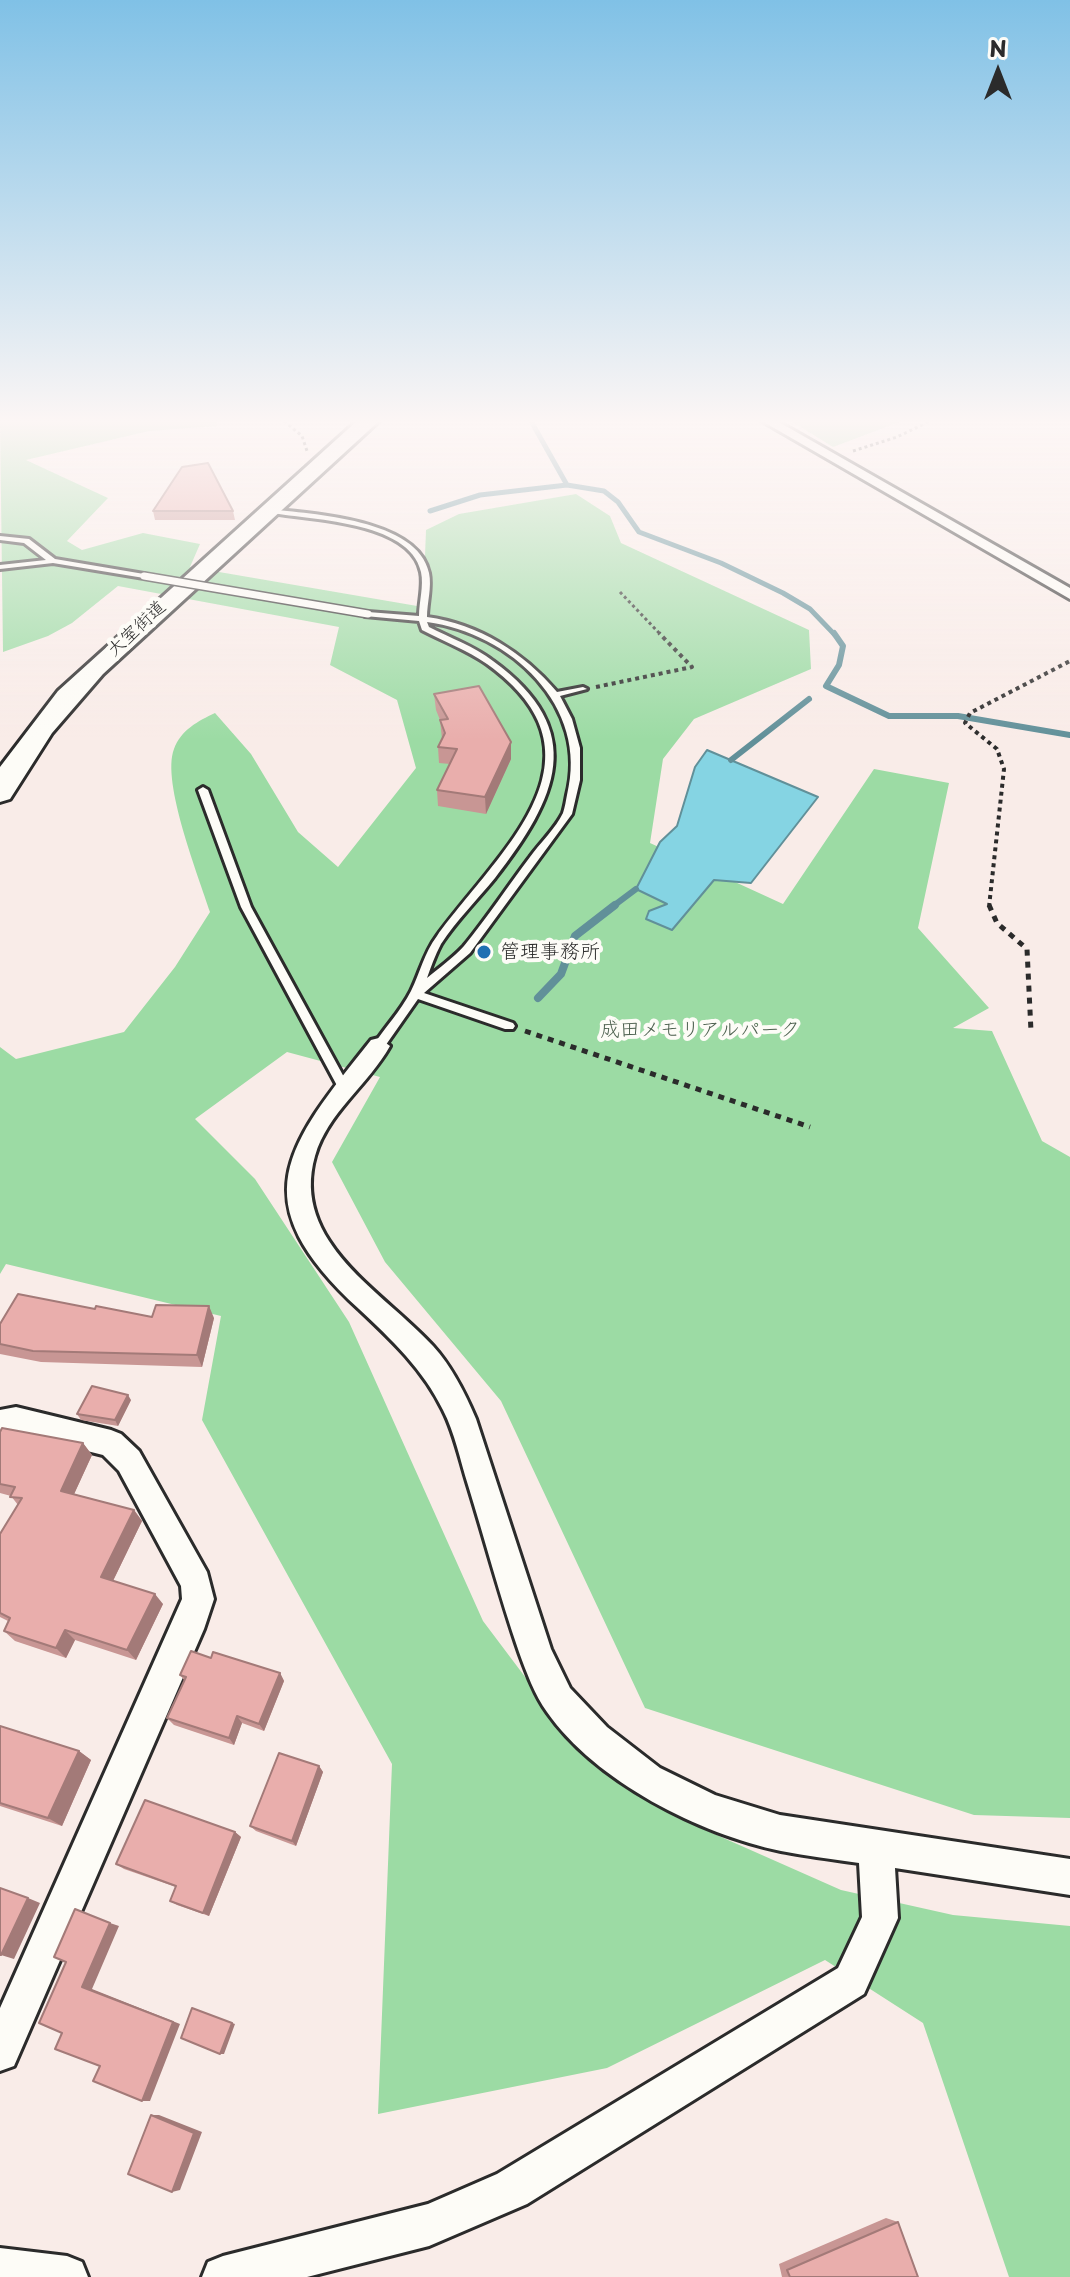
<!DOCTYPE html>
<meta charset="utf-8">
<style>
body{margin:0}
#map{position:relative;width:1070px;height:2277px;overflow:hidden;background:#f9ece8;font-family:"Playpen Sans",sans-serif}
canvas{display:block}
.north{position:absolute;left:958px;top:32px;width:80px;height:80px;-webkit-text-stroke:6px #fdfcf7;paint-order:stroke;rotate:0deg;font-size:22px;font-weight:700;line-height:32px;text-align:center;color:#2b2b2b}
.north::after{content:'';display:block;margin:auto;width:28px;height:36px;background:#2b2b2b;clip-path:polygon(50% 0,100% 100%,50% 72%,0 100%)}
</style>
<div id="map">
<canvas width="1070" height="2277"></canvas>
<div class="north">N</div>
</div>
<script>
const context = document.querySelector('canvas').getContext('2d');
context.lineJoin = 'round';
function fill(path, color) { context.fillStyle = color; context.fill(path, 'evenodd'); }
function strokePath(path, color, width, dash) { context.strokeStyle = color; context.lineWidth = width; context.lineCap = dash ? 'butt' : 'round'; context.setLineDash(dash || []); context.stroke(path); }
function drawText(font, color, halo, rows, align = 'center') {
  context.font = font + ' "Playpen Sans","Klee One",sans-serif'; context.lineWidth = 8; context.setLineDash([]); context.textBaseline = 'middle'; context.strokeStyle = halo; context.fillStyle = color; for (const [text, x, y, turn = 0] of rows) {
    context.save(); context.translate(x, y); context.rotate((+turn || 0) * Math.PI / 180); context.textAlign = isNaN(turn) ? turn : align; if (halo) context.strokeText(text, 0, 0); context.fillText(text, 0, 0); context.restore();
  }
}
const green = new Path2D(`
 M0 421H217V426L149 431 26 460 108 498 67 541 82 550 143 533 200 544 190 567 423 607 426 530 459 514 576 494 610 516 621 543 809 630 811 669 694 719 663 759 650 843 783 904 874 769 949 783 918 928 989 1008 953 1028 992 1031 1042 1141 1070 1157V1818L974 1815 645 1708 501 1401 385 1262 332 1162 380 1077 287 1052 195 1119 255 1179 349 1322 483 1621 559 1722 676 1817 841 1890 953 1915 1070 1926V2277H1009L923 2023 825 1960 607 2068 378 2114 392 1764 202 1420 221 1316 6 1264 0 1274V1047L16 1059 124 1032 175 967 210 912C199 877 161 782 174 749 181 730 198 721 215 713L251 754 298 832 338 867 416 768 397 700 330 665 339 627 118 586 72 623 48 636 3 652Z
 M791 421H902L833 447Z`);
const water = new Path2D(`
 M707 750 818 797 751 883 714 880 672 930 646 919 649 911 667 904 636 889 660 842 677 826 695 767Z`);
const streamFar2 = new Path2D(`
 M531 421 567 485 604 491 618 502 639 532 721 563 783 593 810 609 835 635
 M430 511 480 495 567 485`);
const streamFar1 = new Path2D(`
 M834 633 843 646 839 665 826 686 889 716H958L1070 735
 M731 760 809 699
 M612 907 636 889`);
const stream = new Path2D(`
 M538 998 561 974 575 936 615 905`);
const pathFar2 = new Path2D(`
 M284 421 302 436 307 451
 M853 451 897 437 930 421
 M620 592 661 635`);
const pathFar1 = new Path2D(`
 M596 687 692 667 659 633
 M989 907 1004 769 997 749 965 723 970 713 1070 661`);
const path = new Path2D(`
 M989 905 997 923 1027 949 1031 1031
 M525 1031 810 1127`);
const service = new Path2D(`
 M268 509C312 514 418 519 429 573 432 587 427 603 427 617 479 624 524 653 557 692L583 687 587 689 560 696 572 719 580 748V780L572 814 470 953 424 993 513 1023 515 1026 513 1029H505L418 999 383 1049H375L373 1046C385 1027 401 1011 411 991 420 973 424 953 437 936 500 850 616 757 487 664 467 650 443 641 422 630L419 621 365 616 364 614 368 612 419 616C419 602 424 586 421 572 410 520 307 520 266 512L265 511ZM427 622C510 633 590 706 567 795 566 800 565 807 563 813 556 828 540 843 530 857 508 886 487 918 464 946 453 958 439 968 427 978 431 967 435 955 441 944 456 921 477 900 495 878 557 798 589 731 493 661 474 646 450 638 429 627Z
 M0 536 29 539 55 559 144 574 148 576 144 578 53 563 0 569V565L46 560 24 543 0 540Z
 M203 787 208 790 251 907 351 1090 349 1093H341L241 907 198 790Z`);
const minor = new Path2D(`
 M762 421H777L1070 588V599Z
 M379 1038 390 1046C369 1084 327 1113 315 1156 290 1243 384 1292 433 1346 452 1367 465 1393 476 1419L551 1649 570 1688 607 1727 660 1768 715 1795 780 1815 1070 1859V1895L895 1868 898 1918 864 1994 527 2204 429 2246 307 2277H202L208 2262 223 2256 428 2204 497 2174 838 1968 862 1917 859 1863C833 1859 807 1856 781 1851 700 1834 596 1782 547 1712 535 1696 526 1671 519 1652 500 1597 485 1540 468 1485 460 1460 455 1433 443 1410 423 1369 392 1340 359 1309 240 1200 286 1147 371 1040Z
 M16 1407 111 1430 121 1434 139 1451 207 1572 214 1599 204 1629 14 2066 0 2071V2008L182 1599 181 1586 119 1471 103 1455 16 1433 0 1436V1410Z
 M0 2248 67 2256 82 2262 88 2277H0Z`);
const primary = new Path2D(`
 M357 421H379L103 674 52 733 10 799 0 802V767L58 691Z`);
const serviceBridge = new Path2D(`
 M144 576 368 614`);
const wall = new Path2D(`
 M153 511H233L235 520H155Z
 M434 694 511 742V759L486 814 438 806 437 790 450 764 439 763 438 747 442 739 440 720 436 710Z
 M95 1309 152 1317 214 1318 202 1367 41 1362 0 1354V1324Z
 M131 1400 118 1426 81 1420 77 1414Z
 M0 1432 83 1443 92 1455 74 1494 134 1510 142 1521 113 1581 163 1604 136 1660 75 1640 66 1658 15 1641 4 1631 8 1621 0 1617V1534L18 1505 11 1496 0 1493Z
 M211 1658 280 1673 284 1681 264 1731 242 1723 234 1745 174 1725 167 1718 184 1680 180 1675Z
 M0 1726 79 1751 91 1760 62 1826 0 1806Z
 M319 1766 323 1772 296 1846 256 1831 250 1826Z
 M235 1832 241 1837 209 1916 177 1905 170 1901 176 1887 124 1869 116 1864Z
 M886 2218 898 2222 918 2277H782L779 2264Z`);
const shadedWall = new Path2D(`
 M511 742V759L486 814 485 797Z
 M209 1306 214 1318 202 1367 197 1355Z
 M128 1395 131 1400 118 1426 115 1420Z
 M83 1443 92 1455 70 1503 61 1491Z
 M134 1510 142 1521 110 1587 101 1577Z
 M155 1594 163 1604 136 1660 127 1650Z
 M65 1630 75 1640 66 1658 56 1648Z
 M280 1673 284 1681 264 1731 259 1724Z
 M237 1716 242 1723 234 1745 229 1738Z
 M79 1751 91 1760 62 1826 48 1818Z
 M319 1766 323 1772 296 1846 292 1841Z
 M235 1832 241 1837 209 1916 203 1913Z
 M28 1898 40 1903 14 1959 1 1955Z
 M110 1923 119 1926 92 1989 180 2024 150 2101H142L82 1987Z
 M192 2008 235 2024 224 2054H220Z
 M151 2115H159L202 2132 180 2190 172 2192Z`);
const building = new Path2D(`
 M208 463 233 511H153L182 467Z
 M479 686 511 742 485 797 437 790 457 749 438 747 445 733 440 720 448 719 434 694Z
 M18 1294 95 1309 96 1306 152 1317 156 1305 209 1306 197 1355 33 1351 0 1344V1324Z
 M92 1386 128 1395 115 1420 77 1414Z
 M2 1428 83 1443 61 1491 134 1510 101 1577 155 1594 127 1650 65 1630 56 1648 4 1631 10 1618 0 1613V1534L22 1498 10 1497 15 1487 0 1484V1432Z
 M191 1651 211 1658 213 1652 280 1673 259 1724 237 1716 229 1738 167 1718 186 1677 180 1675Z
 M0 1726 79 1751 48 1818 0 1803Z
 M279 1753 319 1766 292 1841 250 1826Z
 M145 1800 235 1832 203 1913 170 1901 176 1886 116 1864Z
 M0 1888 28 1898 1 1955H0Z
 M75 1909 110 1923 82 1987 173 2022 142 2101 93 2081 100 2066 55 2049 62 2033 39 2023 66 1962 54 1957Z
 M192 2008 232 2023 220 2054 181 2038Z
 M151 2115 194 2133 172 2192 128 2174Z
 M898 2222 918 2277H790L787 2270Z`);
const markers = [
 [484,952,8,"#1f6fb2"]
];
const farStreetnames = [
 ["大室街道",137,629,-43]
];
const poiNames = [
 ["管理事務所",500,952]
];
const parkNames = [
 ["成田メモリアルパーク",700,1030]
];
fill(green, '#9cdba4');
fill(water, '#85d4e3');
strokePath(water, '#619099', 2);
strokePath(streamFar2, '#619099', 5);
strokePath(streamFar1, '#619099', 6);
strokePath(stream, '#619099', 8);
strokePath(service, '#2b2b2b', 6);
strokePath(minor, '#2b2b2b', 6);
strokePath(primary, '#2b2b2b', 6);
strokePath(pathFar2, '#2b2b2b', 3, [3, 3]);
strokePath(pathFar1, '#2b2b2b', 4, [4, 4]);
strokePath(path, '#2b2b2b', 5, [6, 6]);
fill(service, '#fdfcf7');
fill(minor, '#fdfcf7');
fill(primary, '#fdfcf7');
strokePath(serviceBridge, '#2b2b2b', 10, []);
strokePath(serviceBridge, '#fdfcf7', 7);
fill(wall, '#c89694');
fill(shadedWall, '#a37a78');
fill(building, '#e9aeac');
strokePath(building, '#a37a78', 2);
const sky = context.createLinearGradient(0, 0, 0, 740);
sky.addColorStop(0, '#80c1e6');
sky.addColorStop(0.57, '#fcf6f5');
sky.addColorStop(1, '#fcf6f500');
context.fillStyle = sky;
context.fillRect(0, 0, 1070, 740);
for (const [x, y, r, color] of markers) { const dot = new Path2D(); dot.arc(x, y, r, 0, 2 * Math.PI); context.fillStyle = color; context.fill(dot); strokePath(dot, '#fdfcf7', 3); }
drawText('18px', '#2b2b2b', '#fdfcf7', farStreetnames);
drawText('20px', '#2b2b2b', '#fdfcf7', poiNames, 'left');
drawText('20px', '#4d604f', '#fdfcf7', parkNames);
</script>
